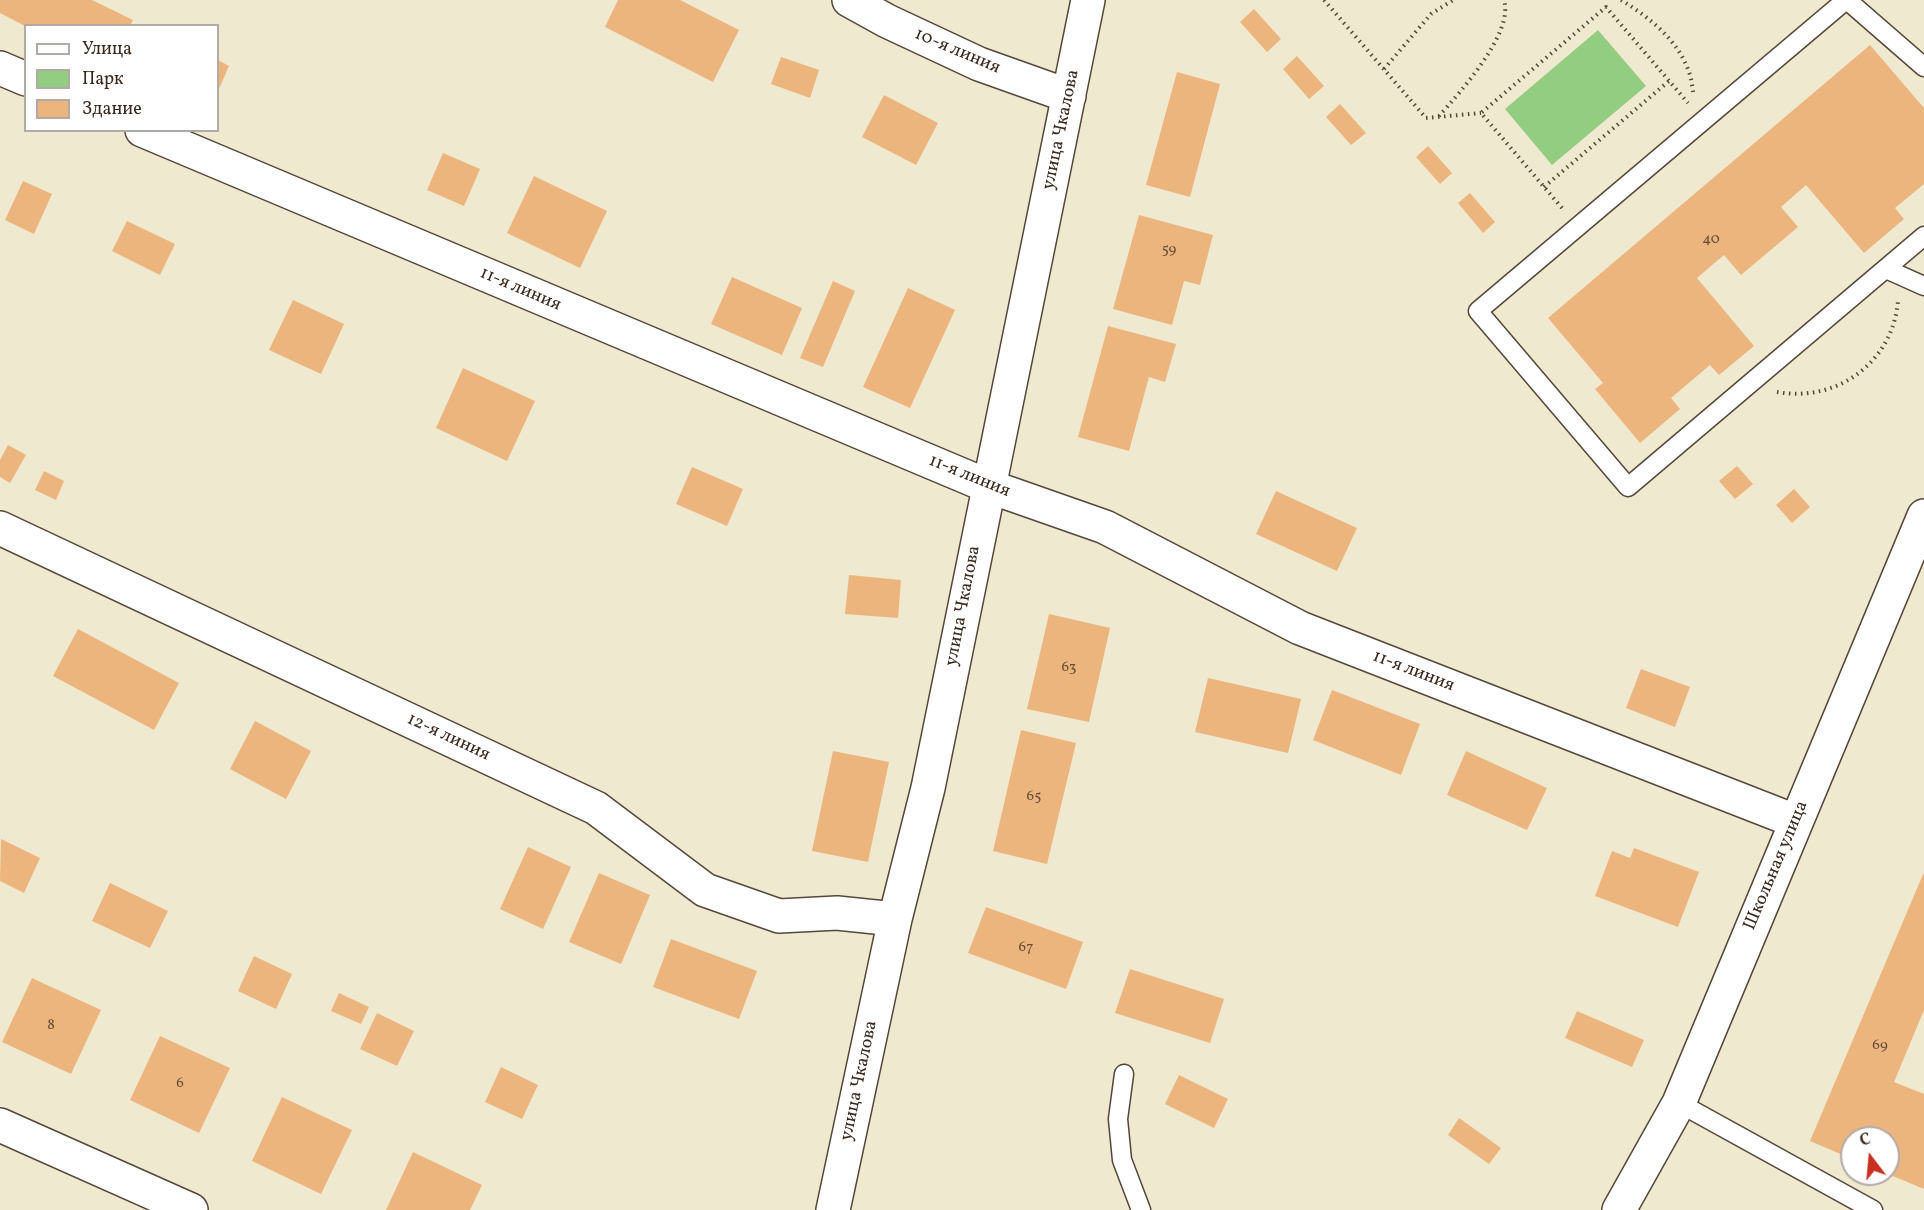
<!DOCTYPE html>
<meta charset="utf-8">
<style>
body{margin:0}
#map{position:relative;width:1924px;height:1210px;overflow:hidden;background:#efe9d0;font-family:Vollkorn,serif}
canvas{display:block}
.legend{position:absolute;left:24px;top:24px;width:195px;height:108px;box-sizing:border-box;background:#fff;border:2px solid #b1aaa5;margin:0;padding:8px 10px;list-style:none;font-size:18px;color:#3b2a1e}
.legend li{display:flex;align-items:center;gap:12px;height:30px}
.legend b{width:30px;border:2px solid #b1aaa5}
.north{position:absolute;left:1840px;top:1126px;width:60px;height:60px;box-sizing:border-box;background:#fff;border:2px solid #b1aaa5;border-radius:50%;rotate:344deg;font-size:16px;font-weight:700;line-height:24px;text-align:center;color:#3b2a1e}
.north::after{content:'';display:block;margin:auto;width:21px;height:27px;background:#c8321e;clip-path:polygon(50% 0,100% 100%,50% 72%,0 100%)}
</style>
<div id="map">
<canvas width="1924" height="1210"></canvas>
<ul class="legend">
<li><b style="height:8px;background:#fff"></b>Улица</li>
<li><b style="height:16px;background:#93cd81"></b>Парк</li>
<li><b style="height:16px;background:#ecb57e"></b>Здание</li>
</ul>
<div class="north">С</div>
</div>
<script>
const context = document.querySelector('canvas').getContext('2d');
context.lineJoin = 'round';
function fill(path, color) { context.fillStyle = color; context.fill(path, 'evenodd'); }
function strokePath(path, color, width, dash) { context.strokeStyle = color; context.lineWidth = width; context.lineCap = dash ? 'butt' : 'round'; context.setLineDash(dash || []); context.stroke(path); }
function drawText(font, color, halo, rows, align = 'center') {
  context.font = font + ' Vollkorn,serif'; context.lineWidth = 5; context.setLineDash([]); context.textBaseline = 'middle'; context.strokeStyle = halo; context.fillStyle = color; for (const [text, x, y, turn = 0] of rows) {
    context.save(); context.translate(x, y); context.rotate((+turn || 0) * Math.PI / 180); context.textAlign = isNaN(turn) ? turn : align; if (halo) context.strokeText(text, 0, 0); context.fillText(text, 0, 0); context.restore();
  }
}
const green = new Path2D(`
 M1598 30 1646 86 1552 165 1505 109Z`);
const building = new Path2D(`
 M0 0H92L133 20 130 26H25L0 13Z
 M618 0H680L739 30 713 82 605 27Z
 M1254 9 1281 39 1267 52 1240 22Z
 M1870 45 1924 108V184L1895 208 1904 219 1864 253 1806 185 1781 207 1798 227 1741 275 1724 255 1697 278 1754 346 1719 375 1710 365 1671 398 1680 409 1640 443 1595 389 1603 383 1548 318Z
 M1297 56 1324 86 1309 99 1283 69Z
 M781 57 819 70 810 98 771 84Z
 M218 60 229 66 218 91Z
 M1177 72 1220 84 1190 197 1146 185Z
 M884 95 938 123 916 165 862 137Z
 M1340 104 1366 133 1351 145 1326 117Z
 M1428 146 1452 173 1440 184 1416 157Z
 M443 153 480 169 464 206 427 190Z
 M534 176 607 211 580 268 507 233Z
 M23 181 52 194 34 234 5 220Z
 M1470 193 1495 222 1483 233 1458 203Z
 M1139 215 1213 235 1200 285 1184 281 1172 325 1113 309Z
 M127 221 175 244 160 275 112 251Z
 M732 277 802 308 782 355 711 324Z
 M833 281 855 291 823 367 800 358Z
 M908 288 955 310 910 408 863 387Z
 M293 300 344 324 321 374 269 350Z
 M1108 326 1176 344 1165 382 1149 377 1129 451 1078 437Z
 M463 368 535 401 507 461 436 428Z
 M8 445 26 455 10 483 0 477V460Z
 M1737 466 1753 484 1735 499 1719 481Z
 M692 467 743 489 727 526 676 504Z
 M44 471 64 481 56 500 35 490Z
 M1794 489 1810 507 1792 523 1776 505Z
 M1276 491 1357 528 1337 571 1256 534Z
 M849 575 901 580 898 618 845 614Z
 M1049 614 1110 628 1089 722 1027 709Z
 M78 629 179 683 154 730 53 676Z
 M1641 669 1690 687 1675 727 1626 708Z
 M1208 678 1301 699 1288 753 1195 732Z
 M1332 690 1420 724 1401 775 1313 740Z
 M255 721 311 751 286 799 230 769Z
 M1021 730 1076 743 1047 864 993 851Z
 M833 751 889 762 868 862 812 851Z
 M1466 751 1547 788 1527 830 1447 795Z
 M1 839 40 858 24 893 0 881Z
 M528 847 571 867 543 929 500 909Z
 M1634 848 1699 872 1678 927 1595 896 1612 851 1630 858Z
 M1924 872V1010L1894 1082 1924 1094V1189L1888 1174V1138H1852V1159L1810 1141Z
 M599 873 650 895 621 964 569 942Z
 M110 883 168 911 150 948 92 921Z
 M986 907 1083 942 1066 989 968 953Z
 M671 939 757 971 739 1019 653 987Z
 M254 956 292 974 276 1009 238 991Z
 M1130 969 1224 999 1210 1043 1115 1013Z
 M32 978 101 1010 71 1074 2 1042Z
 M339 993 369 1007 361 1024 331 1011Z
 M1577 1011 1644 1040 1632 1067 1565 1038Z
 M377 1013 414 1031 397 1066 360 1049Z
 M160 1036 230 1068 199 1133 130 1100Z
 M501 1067 538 1085 522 1119 485 1102Z
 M1179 1075 1228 1099 1214 1128 1165 1104Z
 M282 1097 352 1130 321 1194 252 1161Z
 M1459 1118 1501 1148 1489 1164 1448 1135Z
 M413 1152 482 1185 470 1210H386Z`);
const path = new Path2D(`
 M1324 0 1426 118 1481 113
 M1621 0C1649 17 1678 40 1689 72 1692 80 1692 88 1694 96
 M1384 69 1431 14 1453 0
 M1439 116C1461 91 1514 33 1504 0
 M1544 187 1669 81
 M1562 208 1481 113 1606 7 1688 103
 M1777 392C1837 403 1893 362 1898 301`);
const lane = new Path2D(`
 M1846 0 1478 311 1628 487 1924 236
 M1847 0 1924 67
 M1886 269 1924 286
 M1124 1074 1118 1119 1122 1160 1141 1210
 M1679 1103 1873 1210`);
const street = new Path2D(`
 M849 0 887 21 979 64 1069 96
 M0 68 26 79
 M142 130 988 486 1105 527 1300 628 1795 821
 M0 528 596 808 705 890 779 916 837 913 895 919
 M0 1125 191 1210
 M833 1210 895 919 928 788 1088 0`);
const secondary = new Path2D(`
 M1619 1210 1679 1103 1924 516`);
const numberNames = [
 ["40",1711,240],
 ["59",1169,250],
 ["63",1069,668],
 ["65",1034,797],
 ["67",1026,948],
 ["8",51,1026],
 ["69",1880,1046],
 ["6",180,1084]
];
const streetNames = [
 ["10-я линия",957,52,23],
 ["улица Чкалова",1062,130,-78],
 ["11-я линия",520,290,23],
 ["11-я линия",969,477,22],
 ["улица Чкалова",964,606,-79],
 ["11-я линия",1413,672,21],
 ["12-я линия",448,738,25],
 ["Школьная улица",1777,866,-67],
 ["улица Чкалова",860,1081,-78]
];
fill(green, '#93cd81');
fill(building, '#ecb57e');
strokePath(lane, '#564739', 21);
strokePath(street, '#564739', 36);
strokePath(secondary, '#564739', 36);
strokePath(path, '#564739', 4, [1.5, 4.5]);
strokePath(lane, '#fff', 18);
strokePath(street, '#fff', 33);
strokePath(secondary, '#fff', 33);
drawText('15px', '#674d36', null, numberNames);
drawText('18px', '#3b2a1e', '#fff', streetNames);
</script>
